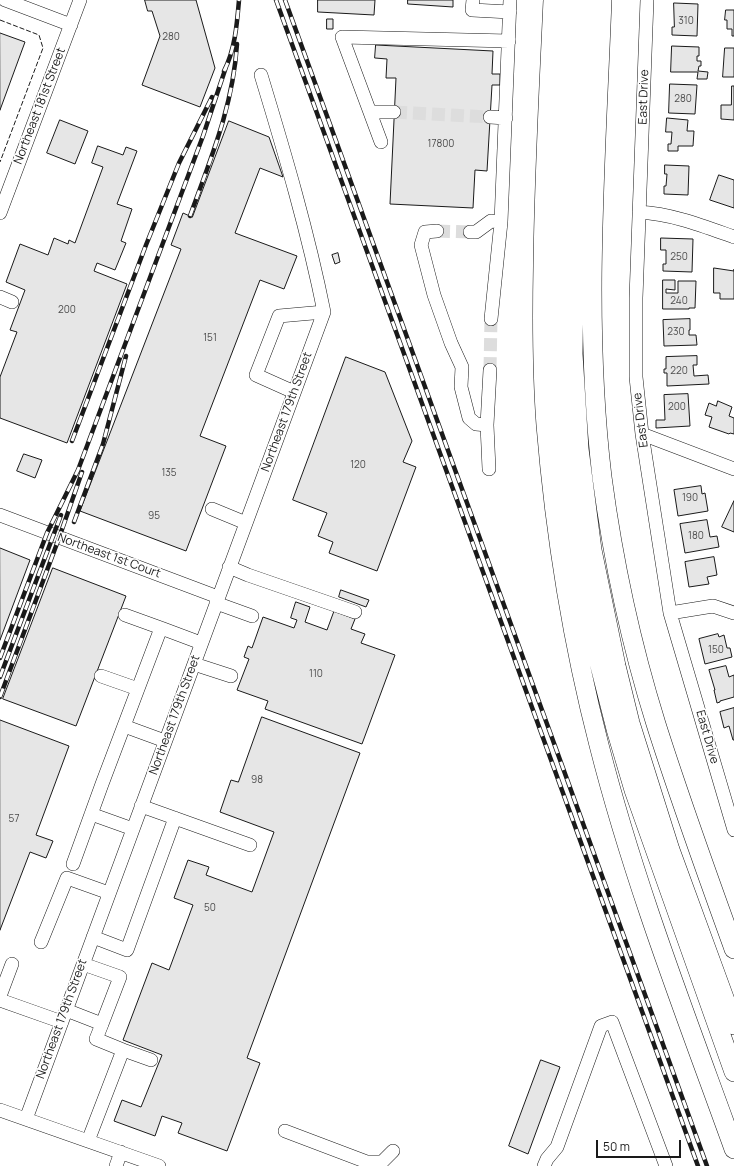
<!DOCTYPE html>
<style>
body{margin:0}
#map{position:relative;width:734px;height:1166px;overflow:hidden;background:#fff;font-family:Manrope,sans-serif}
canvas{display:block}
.scale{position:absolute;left:596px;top:1140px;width:85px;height:18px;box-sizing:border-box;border:2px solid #1a1a1a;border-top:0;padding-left:5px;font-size:12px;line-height:14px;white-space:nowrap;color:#1a1a1a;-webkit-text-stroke:3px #fff;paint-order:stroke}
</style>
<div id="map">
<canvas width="734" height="1166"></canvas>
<div class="scale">50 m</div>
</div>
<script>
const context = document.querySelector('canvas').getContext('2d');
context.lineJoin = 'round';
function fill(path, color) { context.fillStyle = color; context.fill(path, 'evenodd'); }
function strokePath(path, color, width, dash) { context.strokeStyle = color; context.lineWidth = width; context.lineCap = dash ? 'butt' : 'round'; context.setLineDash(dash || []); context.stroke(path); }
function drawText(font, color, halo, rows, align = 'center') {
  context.font = font + ' Manrope,sans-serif'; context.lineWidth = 3; context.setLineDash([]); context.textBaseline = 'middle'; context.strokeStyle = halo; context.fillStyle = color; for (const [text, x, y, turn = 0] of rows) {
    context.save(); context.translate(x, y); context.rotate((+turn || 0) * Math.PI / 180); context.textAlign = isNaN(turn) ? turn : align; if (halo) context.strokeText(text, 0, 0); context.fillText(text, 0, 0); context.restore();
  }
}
const building = new Path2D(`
 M145 0H196L215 68 200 107 142 85 160 36 152 11H148Z
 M318 0H375L374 15 318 12Z
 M408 0H453V7L408 4Z
 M674 3 698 4 697 36 672 35V27H674Z
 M726 10H734V36H732V29H727V20H725Z
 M327 19H333V29H327Z
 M0 33 25 42 0 110Z
 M376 45 493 51 492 74H500V85H492L487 171 475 170 473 208 390 204 396 78H386L387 59 375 58Z
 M672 46 699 47V56H697V61H701V66H699L698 71 708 72 707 79H697L698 72H671Z
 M725 48H734V77H723Z
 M670 84 697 85 695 114 669 113Z
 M732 86H734V120L721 119V105H731Z
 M667 118 688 120 687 131H694L693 146H678V151H668V144H671L672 132H666Z
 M60 120 88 131 75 164 47 153Z
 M229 121 269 137 283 177 260 168 235 233 297 256 284 289 260 280 200 436 226 446 186 551 80 511 181 249 171 245 183 213 192 217Z
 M98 146 123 155 126 147 137 151 117 204 132 209 121 241 126 243 115 270 97 263 94 271 127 284 67 443 0 418V377L17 332 10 330 25 290 6 282 20 244 48 255 54 238 68 244 69 240 75 243 103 167 92 163Z
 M665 165 689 166 688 195 664 194V186H666L667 174H665Z
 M719 175 734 180V208L710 200Z
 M661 238 693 239 692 272 663 271V264H666V250H661Z
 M338 253 340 262 335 264 332 255Z
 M714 268 734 271V269V299H720V293H714Z
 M663 280H675V290L666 289V293H678V281H696L695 308H689V309H663Z
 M690 319V330H689V335H696L697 345 664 346 663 320Z
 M697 356V365H693L694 376 708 375 709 384 667 386V373H664V369H666V357Z
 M346 357 385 372 412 441 403 462 416 467 377 571 329 553 333 542 318 536 327 513 293 500Z
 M688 394 690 426 656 428V420H665L664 395Z
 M718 401 732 407 729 416 734 418V434L730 433 729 434 709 427 712 417 705 415 709 403 716 406Z
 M24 454 42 460 35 478 17 471Z
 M701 486 702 494 705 493 708 511 678 516 674 490Z
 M734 501V532L722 527Z
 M707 520 710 537 717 536 719 547 685 553 680 524Z
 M0 548 30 560 0 640Z
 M714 557 717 575 707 577 709 584 689 587 685 562Z
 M53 568 126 596 76 726 3 699Z
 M341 590 369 600 366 607 339 597Z
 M296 602 310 607 305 622 327 630 334 611 355 619 351 629 365 634 361 643 395 655 362 744 265 709 268 701 237 690 249 659 244 657 248 646 252 648 263 617 294 628 297 620 291 618Z
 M718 634 719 637 724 635 727 648H730L732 657 705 664 699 639Z
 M726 666 729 677 734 675V697L720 701V702L717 703 714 690H715L709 670Z
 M734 708V740H733L729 726 724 728 720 712Z
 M262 717 360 753 247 1058 260 1063 227 1151 178 1133 182 1123 162 1116 155 1136 114 1121 122 1100 141 1107 162 1055 123 1040 152 963 169 970 193 905 174 898 188 860 209 867 206 875 252 892 274 832 220 812 231 780 238 782Z
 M0 720 69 746 36 835 53 841 46 858 30 852 0 930Z
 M541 1060 560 1067 528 1154 509 1146Z`);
const minorTunnel = new Path2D(`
 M394 112 490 117
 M437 231 470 232
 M490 370 491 319`);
const minor = new Path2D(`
 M5 0 71 25
 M473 0 472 10 510 12
 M647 0 636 298V377L642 434 670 613 734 830
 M261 75C285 154 308 232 324 312
 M370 112H394
 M490 117 506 118
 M381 142 342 37 509 41
 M639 212C673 214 703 226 734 237
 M0 213 80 0
 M437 231 425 232 421 245 434 295 451 343 462 367 461 387 469 418 476 424 487 425
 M470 232H476L491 221 501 222
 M0 297 12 302
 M491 319 501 222 510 0
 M294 392 256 375 279 316 324 312
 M642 434 734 469
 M489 469 487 425 490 370
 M212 509 246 523
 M0 515 218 597
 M229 567 248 575 355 612
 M216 603 252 616
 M670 613 713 606 734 613
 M161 628 201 643
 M194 664 231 676
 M101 676 138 689
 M124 726 165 741
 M141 806 250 845
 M91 814 133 829
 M73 864 102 784 161 628 125 615
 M93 937 127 950 175 818
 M41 942 67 878 109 893
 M0 996 12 964
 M0 1000 62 1022
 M66 1010 102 1024 120 977 83 964
 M102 1024 96 1039 123 1050
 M0 1110 159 1166
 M26 1119 324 312
 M285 1131 367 1162H382L393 1151
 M88 1141 123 1050 151 1060
 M116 1166 121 1152
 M544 1166 547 1159 557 1147 601 1026 612 1022 666 1166`);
const highway = new Path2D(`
 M553 0C549 89 544 177 543 266 542 319 542 372 546 425 555 533 572 641 599 745 634 883 686 1016 734 1149
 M568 0 559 228 557 318 561 406 576 555 599 662 616 729 634 790 734 1072
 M584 0 575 200 573 354 579 449 592 550 616 666 630 723 670 850 734 1025
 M602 0C596 159 583 318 602 477 613 560 631 644 656 724 680 800 707 874 734 949`);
const rail = new Path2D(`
 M276 0 698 1166
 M285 0 707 1166
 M224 71C235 50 237 24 239 0
 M190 216C211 158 233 106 237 44
 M72 441 146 245 179 163 212 97
 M74 522 103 444 126 356
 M0 658 47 533 78 470 203 136 226 67
 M0 677 61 515
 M0 697 59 538 82 472`);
const fence = new Path2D(`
 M0 20 39 35 43 48 0 162`);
const numberNames = [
 ["310",686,21],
 ["280",171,37],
 ["280",683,99],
 ["17800",441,144],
 ["250",679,257],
 ["240",679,301],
 ["200",67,310],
 ["230",676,332],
 ["151",210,338],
 ["220",679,371],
 ["200",677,407],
 ["120",358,465],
 ["135",169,473],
 ["190",690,498],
 ["95",154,516],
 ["180",696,536],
 ["150",716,650],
 ["110",316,674],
 ["98",257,780],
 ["57",14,819],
 ["50",210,908]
];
const streetNames = [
 ["East Drive",644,97,-88],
 ["Northeast 181st Street",40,106,-69],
 ["Northeast 179th Street",287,412,-70],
 ["East Drive",641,420,-97],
 ["Northeast 1st Court",109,556,20],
 ["Northeast 179th Street",175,715,-70],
 ["East Drive",707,737,74],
 ["Northeast 179th Street",62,1019,-70]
];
fill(building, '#e6e6e6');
strokePath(building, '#1a1a1a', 1);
strokePath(minorTunnel, '#ddd', 13, [13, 6]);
strokePath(minor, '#1a1a1a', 14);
strokePath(highway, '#1a1a1a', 20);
strokePath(minor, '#fff', 13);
strokePath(highway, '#fff', 19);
strokePath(rail, '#1a1a1a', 4.5);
strokePath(rail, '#fff', 3, [9]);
strokePath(fence, '#1a1a1a', 1, [5, 2]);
drawText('10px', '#4d4d4d', null, numberNames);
drawText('12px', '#1a1a1a', '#fff', streetNames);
</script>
